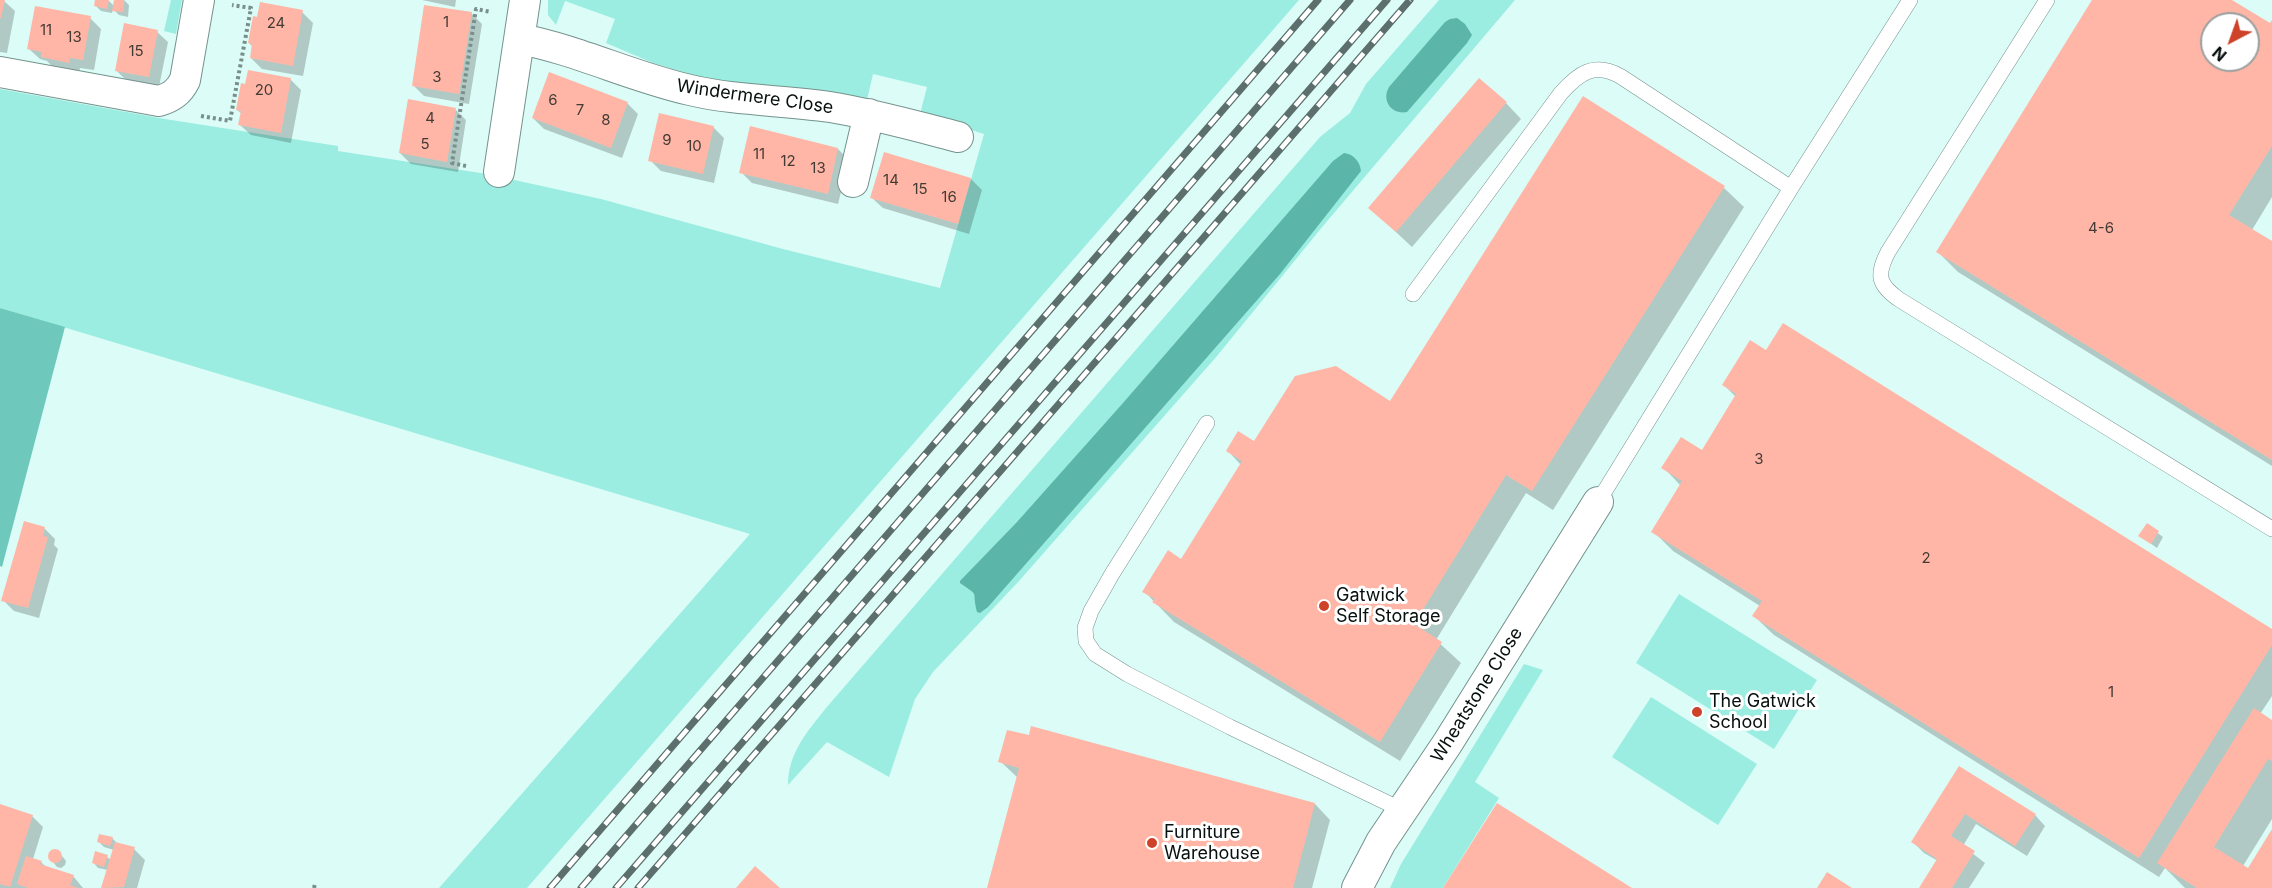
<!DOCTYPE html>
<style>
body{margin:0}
#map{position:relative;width:2272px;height:888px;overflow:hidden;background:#dcfcf7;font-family:Inter,sans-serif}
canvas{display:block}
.north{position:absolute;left:2200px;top:12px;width:60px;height:60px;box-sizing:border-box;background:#fff;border:2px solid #9b9f9f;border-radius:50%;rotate:221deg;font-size:16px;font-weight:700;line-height:24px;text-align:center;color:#06100e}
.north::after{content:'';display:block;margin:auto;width:21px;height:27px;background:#cd4228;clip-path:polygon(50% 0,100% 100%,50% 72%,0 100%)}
</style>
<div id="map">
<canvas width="2272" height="888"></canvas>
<div class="north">N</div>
</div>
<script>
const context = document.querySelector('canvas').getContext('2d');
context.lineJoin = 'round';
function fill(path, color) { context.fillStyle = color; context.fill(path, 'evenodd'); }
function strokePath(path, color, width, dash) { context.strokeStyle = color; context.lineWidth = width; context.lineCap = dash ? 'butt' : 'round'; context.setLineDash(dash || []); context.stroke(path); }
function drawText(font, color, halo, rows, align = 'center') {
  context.font = font + ' Inter,sans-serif'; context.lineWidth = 6; context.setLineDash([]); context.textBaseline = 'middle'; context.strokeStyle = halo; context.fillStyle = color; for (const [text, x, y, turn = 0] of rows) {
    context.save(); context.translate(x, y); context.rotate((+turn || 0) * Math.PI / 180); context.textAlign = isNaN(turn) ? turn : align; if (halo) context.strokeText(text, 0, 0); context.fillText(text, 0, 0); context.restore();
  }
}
const green = new Path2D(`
 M171 0H182L176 34 164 31Z
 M548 0H1299L527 888H439L750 534 0 308V89L165 119 338 146V151L487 174 601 199 783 249 940 288 984 134 920 114 927 87 873 74 867 100 709 80 653 63 606 43 615 19 565 1 556 25 548 15Z
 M1439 0H1515L1323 226 1217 356 1019 581 933 672 915 699 889 777 827 742 788 785C788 753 807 732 826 708L1320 137 1350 113 1366 84Z
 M1679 594 1817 680 1774 749 1636 663Z
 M1524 664 1543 670 1475 782 1499 798 1443 888H1390L1401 864Z
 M1651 697 1757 764 1718 825 1612 757Z`);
const forest = new Path2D(`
 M0 308 65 327 2 567 0 566Z`);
const water = new Path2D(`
 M1457 18 1465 24 1472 35 1467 43 1407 112C1392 115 1381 101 1389 87L1445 22 1450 19Z
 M1344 153C1353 154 1360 161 1361 171L1280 274 988 607 980 613 977 612C971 588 981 598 960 583V581L1017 522 1123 403 1333 161Z`);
const shadow = new Path2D(`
 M0 0 4 1 15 11 7 53 0 52Z
 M97 0H108L114 6 115 0H124L129 5 128 17 119 15 113 9 112 13 101 11 96 6Z
 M422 0H456L455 7Z
 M2094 0H2229L2270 25 2272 23V197L2252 230 2272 243V466L1958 272 1938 252ZM2212 24H2248V60H2212Z
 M302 12 313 23 303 76 262 69 251 58 253 47 249 43Z
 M471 13 482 24 469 104 424 96 413 85Z
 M90 18 101 29 94 70 80 68 79 73 54 68 47 61 40 59 29 49Z
 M157 32 168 42 159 87 127 81 116 70Z
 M290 79 301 90 291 143 251 135 240 125 242 114 237 110Z
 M1584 99 1724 188 1744 207 1553 510 1526 493 1436 640 1461 663 1400 761 1174 622 1144 591 1182 561 1241 465 1228 451 1391 403Z
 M627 103 638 114 622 158 544 129 533 118Z
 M1506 103 1521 119 1412 247 1370 208Z
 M456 110 466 120 458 172 411 164 400 153Z
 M713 127 724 138 714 183 661 171 650 160Z
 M838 149 849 160 838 204 752 183 741 172Z
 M971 179 982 190 969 234 883 208 872 198Z
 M1724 385 2272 631V696L2260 714 2272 722V819L2243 866 2249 870 2272 832V888H2185L2165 868 2159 877 1774 635 1754 616 1760 606 1673 551 1653 531 1681 486 1663 467 1702 452 1736 397Z
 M2147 525 2163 537 2157 548 2140 536Z
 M44 528 55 539 54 545 58 549 39 618 14 611 3 600Z
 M1000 761 1315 804 1330 820 1312 888H989L1018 778Z
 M1959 768 2035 815 2045 826 2027 856 1976 824 1963 846 1985 863 1969 888H1921L1938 861 1924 853 1913 842Z
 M0 806 32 816 43 827 33 859 41 862 47 868 73 876 83 888H0Z
 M112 838 118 844 134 849 145 860 137 888H102L108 870 98 868 93 862 107 857 111 860 114 850 104 847 99 842Z
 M54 851H58L66 861 65 865 61 868 57 867 49 857 50 853Z`);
const building = new Path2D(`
 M0 0H5L1 18H0Z
 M95 0H109L107 9 94 6Z
 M114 0H124L123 12 112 11Z
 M2092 0H2232L2270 23 2272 20V146L2229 215 2272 241V460L1936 252ZM2212 24H2248V60H2212Z
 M260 2 303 10 293 66 250 58 252 44 248 43 253 16 257 17Z
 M424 5 472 12 459 94 412 86Z
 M35 6 91 16 83 60 70 58 69 63 41 57 42 52 27 49Z
 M124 23 158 30 149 77 115 71Z
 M248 70 291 78 281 133 238 125 241 111 236 110 241 83 245 84Z
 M549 72 628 102 611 148 532 118Z
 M1479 78 1507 102 1396 232 1368 208Z
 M1583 96 1725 186 1532 491 1506 475 1414 624 1442 642 1380 742 1152 602 1155 599 1142 592 1168 550 1181 559 1242 461 1226 451 1238 431 1254 441 1295 376 1336 366 1390 401Z
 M408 99 456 108 447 162 399 153Z
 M659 113 714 126 703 174 648 161Z
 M750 126 838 148 828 194 739 173Z
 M884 152 971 178 958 224 870 198Z
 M1783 323 2272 629V645L2139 858 1752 616 1762 601 1651 532 1682 481 1661 468 1681 437 1702 450 1736 394 1722 385 1750 340 1766 350Z
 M24 521 45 527 43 536 48 537 28 608 1 601Z
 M2147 523 2159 531 2151 544 2138 536Z
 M2254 708 2272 720V761L2268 759 2214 847 2248 868 2272 829V888H2197L2157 863Z
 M1031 726 1315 803 1293 888H987L1019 768 998 762 1007 730 1029 735Z
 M1959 766 2036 814 2015 846 1965 814 1951 836 1975 851 1952 888H1919L1937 859 1911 842Z
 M1497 803 1632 888H1443Z
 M0 804 33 815 10 887 0 884Z
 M99 834 113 837 110 846 97 842Z
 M115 842 135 847 124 887 101 888Z
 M48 856a7 7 0 1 1 14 0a7 7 0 1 1-14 0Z
 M95 851 108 855 104 867 92 863Z
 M26 856 42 861 40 864 74 875 70 885 78 888H28L17 884Z
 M755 866 780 888H736Z
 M1827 872 1852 888H1817Z`);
const path = new Path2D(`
 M201 116 230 121 251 8 232 5
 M466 166 452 163 476 9 491 12
 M314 888 315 884`);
const service = new Path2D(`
 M2047 0 1888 252C1876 275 1878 285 1900 300L2272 529
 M1413 294 1561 93C1579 73 1594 62 1620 76L1791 188
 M1207 423 1112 574 1091 611 1085 628 1086 641 1095 654 1127 674 1230 727 1402 810
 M1598 502 1791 188 1910 0`);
const minor = new Path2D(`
 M520 39C578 50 632 77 690 90 736 101 783 100 830 107 873 114 916 126 958 137
 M0 72 159 101C172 97 179 92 185 80L199 0
 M499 172 525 0
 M853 182 869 114
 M1357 888 1381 842 1447 744 1598 502`);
const rail = new Path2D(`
 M550 888 1318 0
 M581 888 1350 0
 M616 888 1387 0
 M638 888 1410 0`);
const markers = [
 [1324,606,6,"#cd4228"],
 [1697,712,6,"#cd4228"],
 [1152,843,6,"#cd4228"]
];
const numberNames = [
 ["1",446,22],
 ["24",276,23],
 ["11",46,30],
 ["13",74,37],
 ["15",136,51],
 ["3",437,77],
 ["20",264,90],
 ["6",553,100],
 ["7",580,110],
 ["4",430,118],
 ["8",606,120],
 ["9",667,140],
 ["5",425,144],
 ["10",694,146],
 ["11",759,154],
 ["12",788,161],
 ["13",818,168],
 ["14",891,180],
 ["15",920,189],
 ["16",949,197],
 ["4-6",2101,228],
 ["3",1759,459],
 ["2",1926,558],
 ["1",2111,692]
];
const streetNames = [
 ["Windermere Close",755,97,8],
 ["Wheatstone Close",1477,695,-58]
];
const poiNames = [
 ["Gatwick",1336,596],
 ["Self Storage",1336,617],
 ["The Gatwick",1709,702],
 ["School",1709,723],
 ["Furniture",1164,833],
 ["Warehouse",1164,854]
];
fill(green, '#9cede1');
fill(forest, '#6ec8bc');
fill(water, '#5bb5a9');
fill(shadow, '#0003');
fill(building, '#ffb6a6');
strokePath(service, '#75928d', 16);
strokePath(minor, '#75928d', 32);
strokePath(path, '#798f8b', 4, [3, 3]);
strokePath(service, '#fff', 15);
strokePath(minor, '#fff', 30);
strokePath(rail, '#5c6f6c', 7);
strokePath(rail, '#fff', 4.5, [14]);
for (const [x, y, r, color] of markers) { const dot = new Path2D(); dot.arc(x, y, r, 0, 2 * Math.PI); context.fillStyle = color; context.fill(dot); strokePath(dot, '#fff', 2); }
drawText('15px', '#443a34', null, numberNames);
drawText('18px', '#06100e', '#fff', streetNames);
drawText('18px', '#06100e', '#fff', poiNames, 'left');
</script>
